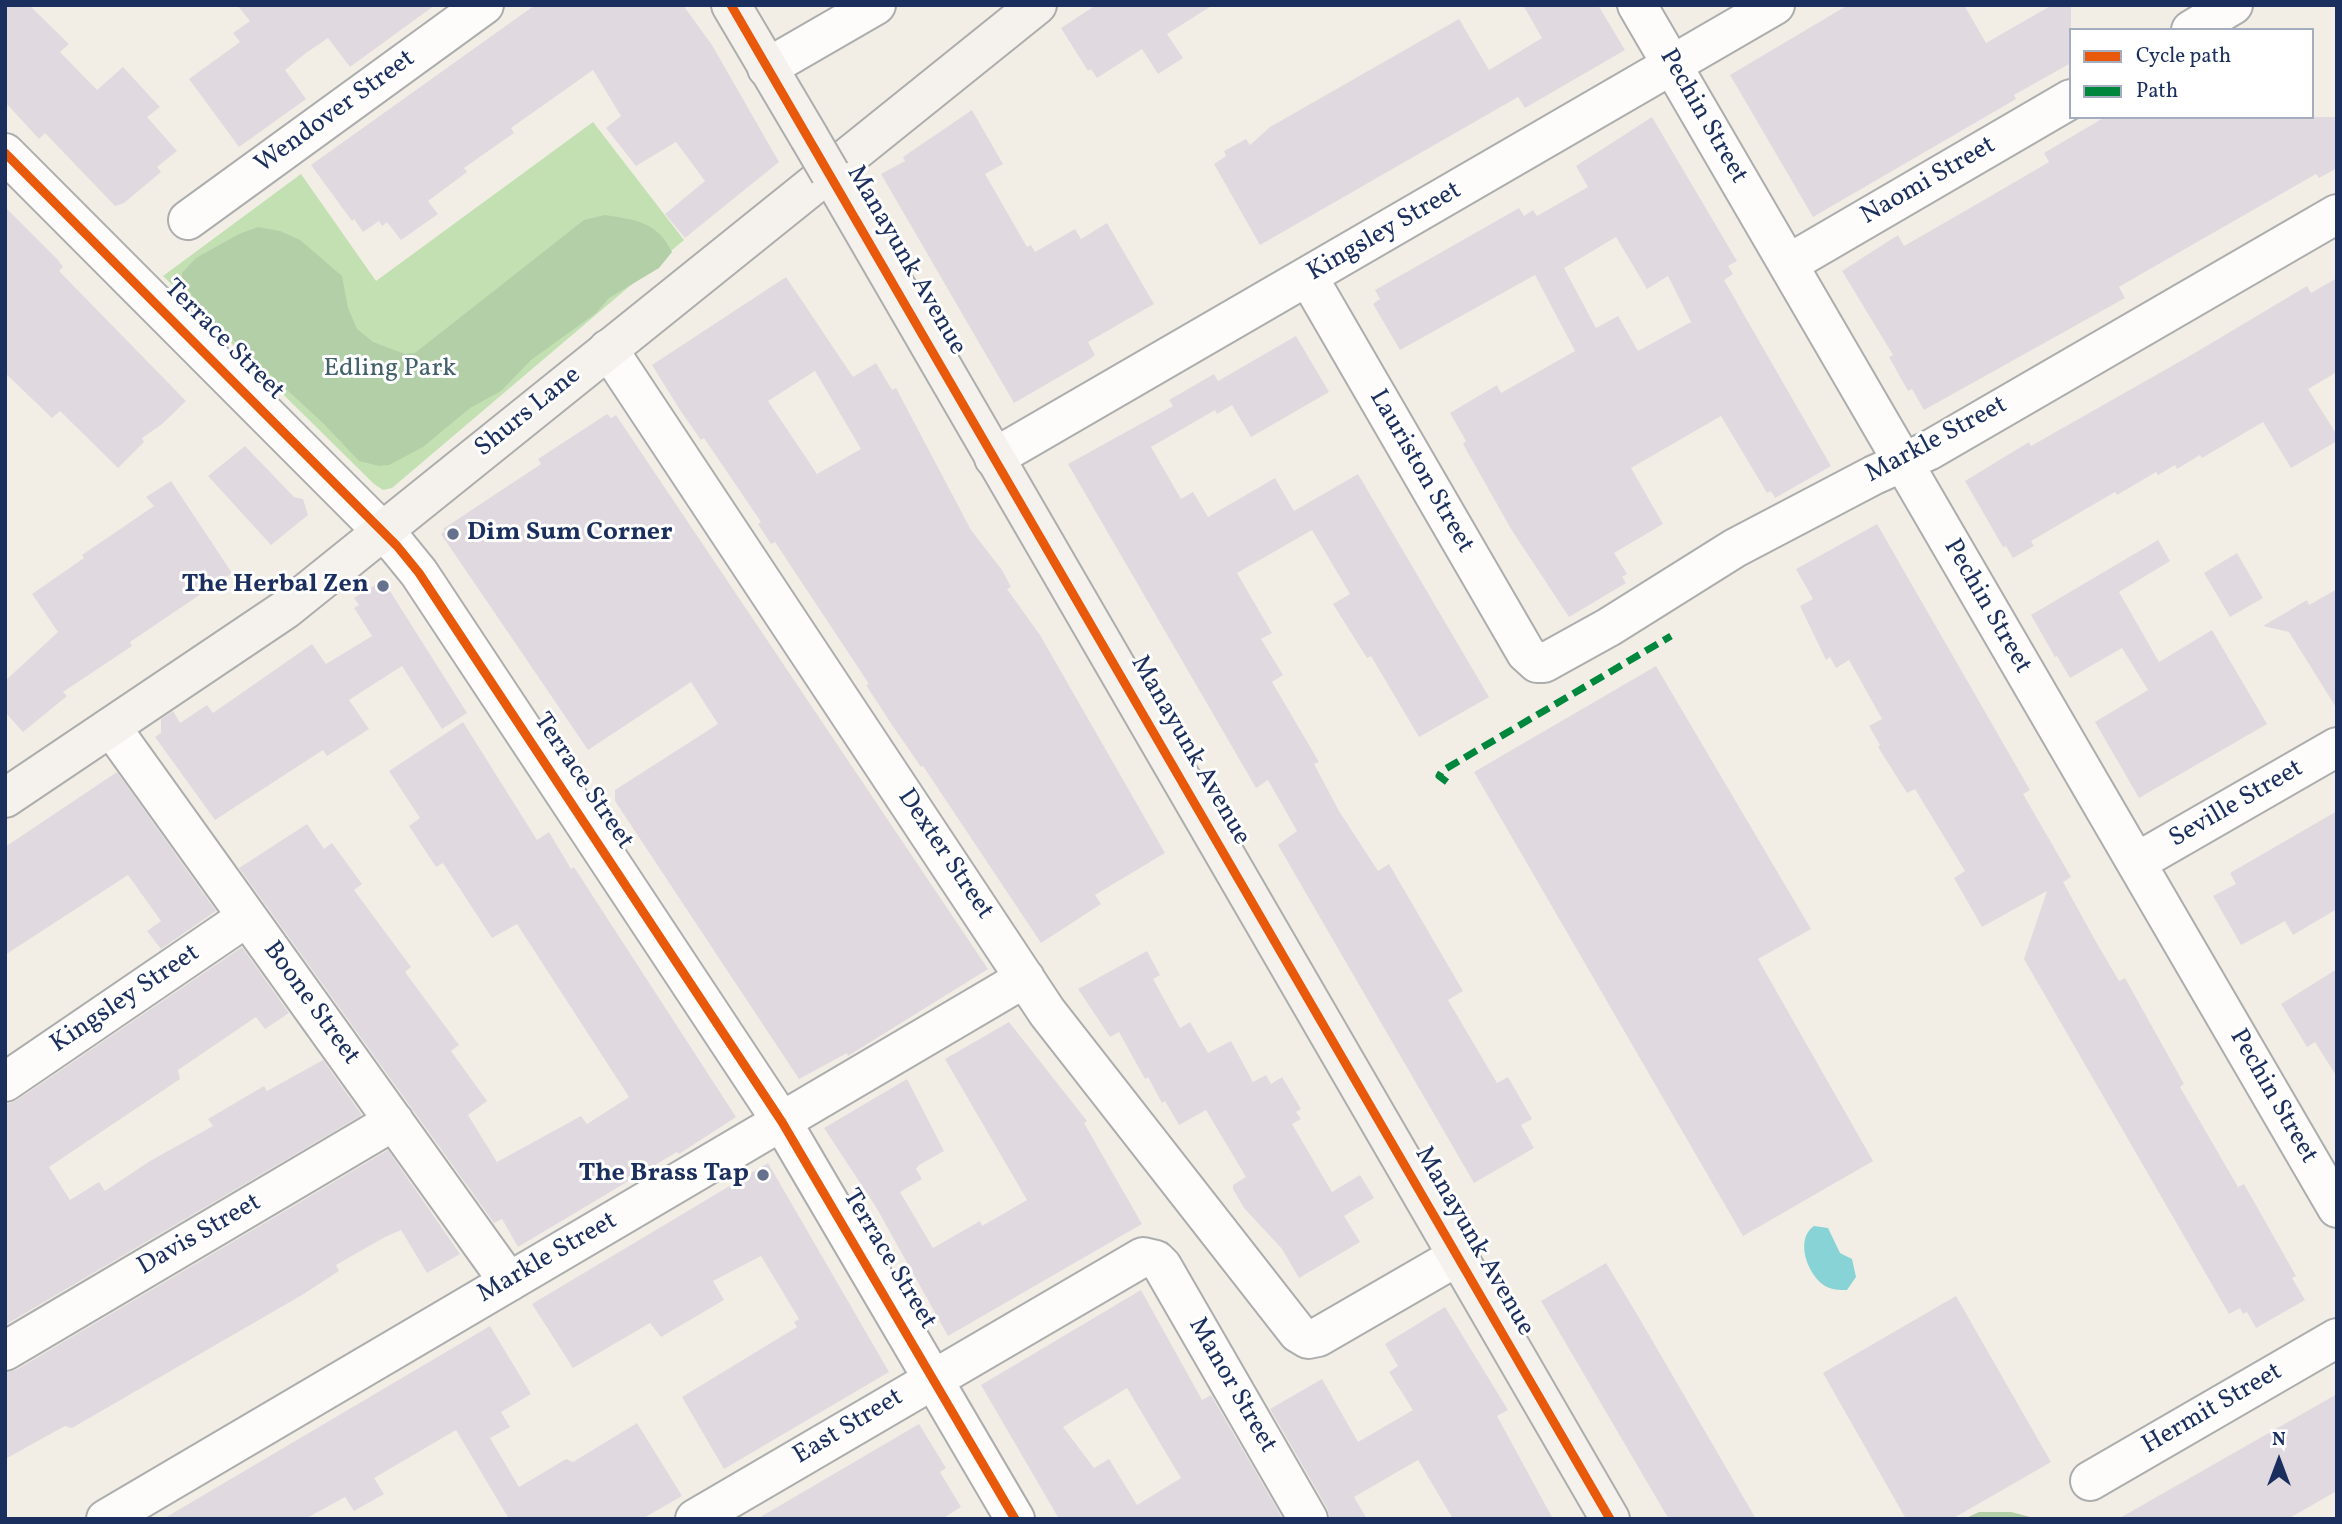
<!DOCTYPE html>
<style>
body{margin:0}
#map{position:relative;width:2342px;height:1524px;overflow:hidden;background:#f2eee5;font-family:Vollkorn,serif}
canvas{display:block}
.frame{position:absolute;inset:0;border:7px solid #1b2f5e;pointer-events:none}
.legend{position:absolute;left:2069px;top:28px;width:245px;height:91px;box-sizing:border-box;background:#fff;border:2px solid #a4acbf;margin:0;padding:9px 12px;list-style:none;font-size:21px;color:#1b2f5e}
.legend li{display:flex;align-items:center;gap:14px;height:35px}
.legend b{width:35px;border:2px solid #a4acbf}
.north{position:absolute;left:2244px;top:1426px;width:70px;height:70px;-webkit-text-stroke:5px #fff;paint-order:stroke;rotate:0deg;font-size:19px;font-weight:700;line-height:28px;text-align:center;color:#1b2f5e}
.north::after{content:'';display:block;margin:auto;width:24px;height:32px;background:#1b2f5e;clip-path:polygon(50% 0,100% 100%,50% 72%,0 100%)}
</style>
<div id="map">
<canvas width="2342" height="1524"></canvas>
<div class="frame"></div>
<ul class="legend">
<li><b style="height:9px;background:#e8590c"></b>Cycle path</li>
<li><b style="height:9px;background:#00873e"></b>Path</li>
</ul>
<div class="north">N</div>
</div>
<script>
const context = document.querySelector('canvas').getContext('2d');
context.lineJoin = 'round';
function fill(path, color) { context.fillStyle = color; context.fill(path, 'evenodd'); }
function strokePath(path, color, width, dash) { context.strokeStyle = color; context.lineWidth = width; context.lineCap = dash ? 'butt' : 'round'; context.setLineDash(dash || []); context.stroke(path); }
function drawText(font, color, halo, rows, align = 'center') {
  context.font = font + ' Vollkorn,serif'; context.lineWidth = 6; context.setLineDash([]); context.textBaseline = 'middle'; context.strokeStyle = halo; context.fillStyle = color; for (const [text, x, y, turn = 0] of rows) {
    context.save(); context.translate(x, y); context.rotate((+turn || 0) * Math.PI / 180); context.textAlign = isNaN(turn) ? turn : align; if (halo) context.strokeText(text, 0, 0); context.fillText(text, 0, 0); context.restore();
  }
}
const green = new Path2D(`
 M593 122 684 240 392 488 383 490 374 484 163 276 301 174 376 281Z`);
const forest = new Path2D(`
 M605 215C637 220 657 222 672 252L659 268 609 298 596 313 531 360 501 391 470 408 423 447 389 465 379 466 359 461 324 424 219 327 182 283V273L196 258 239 234 258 227 280 231 300 240 342 276 348 308 357 329 373 342 405 354 415 353 584 220Z
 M1979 1512H2011L2038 1519H1964Z`);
const water = new Path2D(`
 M1814 1226 1828 1228 1840 1253 1852 1259 1856 1277 1847 1290C1839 1290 1832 1290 1825 1286 1808 1276 1794 1239 1814 1226Z`);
const building = new Path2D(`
 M5 5H29L69 44 60 52 97 90 123 67 160 107 147 117 177 151 157 167 161 172 124 203 115 206 45 133 39 139 5 102Z
 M237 5H435L350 67 328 38 306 53 285 70 306 99 239 147 189 79 240 42 233 33 250 21Z
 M535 5H683L712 45 779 162 685 238 665 214 705 181 676 142 636 166 606 128 621 116 593 70 511 128 514 133 464 168 467 172 428 201 438 214 401 240 387 222 382 226 379 221 363 232 354 219 352 221 311 165Z
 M1096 5H1213L1167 34 1183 58 1158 74 1142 49 1097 78 1091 69 1088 71 1061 28Z
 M1523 5H1598L1625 50 1525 108 1518 97 1260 245 1214 164 1226 156 1224 151 1246 139 1250 145 1270 127 1459 19 1489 70 1542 38Z
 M1848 5H1964L1986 43 2052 5H2071V63L2014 95 2016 99 1813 217 1730 75Z
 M972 110 1003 164 985 174 1027 247 1031 245 1035 252 1075 229 1081 239 1107 223 1154 304 1088 342 1095 355 1090 359 1014 403 881 174 905 161 903 157Z
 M1652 117 1737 261 1728 266 1733 274 1724 280 1831 466 1775 498 1771 491 1767 493 1721 416 1631 468 1663 524 1614 553 1627 574 1622 577 1626 583 1569 617 1511 529 1463 444 1466 441 1450 413 1497 385 1501 393 1575 351 1535 275 1400 350 1373 304 1380 299 1375 290 1519 208 1524 216 1533 210 1537 216 1588 187 1576 166ZM1616 237 1647 289 1668 276 1691 322 1638 351 1618 316 1596 328 1564 268Z
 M2105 117H2337V168L2319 178 2316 174 2143 273 2119 287 2125 298 1924 410 1912 389 1908 391 1889 357 1893 355 1842 271 1898 235 1904 246 1965 211 2049 162 2044 153Z
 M5 207 58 260 63 267 59 271 186 401 161 425 142 438 144 442 118 468 60 411 52 418 5 373Z
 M786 277 853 377 876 363 892 390 896 388 971 530 1002 570 1011 587 1007 589 1040 635 1165 853 1095 895 1101 904 1041 943 923 766 921 767 892 725 866 685 869 684 775 542 771 544 758 524 761 522 704 438 701 440 680 410 652 365ZM815 371 861 449 817 474 768 401Z
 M2337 278V372L2308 389 2337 435V441L2291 468 2263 422 2202 458 2200 455 2177 469 2175 465 2158 475 2156 472 2117 495 2115 492 2031 541 2034 546 2013 558 2006 546 2003 547 1965 481 2029 442 2031 446 2193 354 2307 286 2311 293Z
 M1296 336 1329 392 1251 437 1232 405 1217 414 1215 410 1151 447 1181 499 1193 492 1208 517 1275 478 1294 511 1358 474 1489 697 1419 737 1371 656 1367 658 1333 604 1350 594 1312 530 1237 573 1272 633 1261 639 1283 675 1272 682 1319 762 1314 764 1339 811 1378 871 1389 864 1463 991 1448 1000 1497 1083 1508 1077 1532 1119 1521 1125 1534 1148 1474 1183 1278 845 1297 831 1268 780 1256 788 1068 464 1173 406 1169 400 1214 374 1218 381Z
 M607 414 611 418 616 415 988 969 848 1056 847 1053 799 1079 615 801V790L718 724 691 682 588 750 441 534 445 531 443 529 541 464 538 459Z
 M245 446 294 497 303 499 308 515 271 545 208 476Z
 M171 481 232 573 130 642 132 646 63 692 67 696 23 732 5 712V681L58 632 32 594 84 558 82 555 154 506 146 497Z
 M1877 524 2030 790 2023 794 2071 877 2063 882 2095 940 2119 981 2125 978 2184 1084 2180 1087 2238 1187 2244 1184 2296 1276 2292 1278 2305 1300 2256 1328 2247 1312 2243 1314 2240 1308 2229 1314 2024 959 2047 891 1982 927 1954 878 1965 871 1915 789 1907 793 1878 747 1880 745 1869 726 1882 719 1849 660 1836 668 1830 657 1826 660 1800 606 1813 599 1796 569Z
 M2158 540 2170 561 2119 592 2159 662 2212 630 2267 724 2139 798 2095 722 2148 690 2122 648 2070 678 2057 656 2055 657 2031 615Z
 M2237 553 2263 598 2230 617 2204 573Z
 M383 580 467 713 442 729 402 666 349 700 369 729 327 756 323 750 215 820 155 737 161 733V719L173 711 180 723 207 705 213 713 312 644 326 664 372 636 354 608 359 605 354 598Z
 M2337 589V709L2289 632 2263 626 2307 600 2309 605Z
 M1656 666 1811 929 1758 959 1873 1161 1743 1236 1474 772Z
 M463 722 537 840 549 832 571 869 574 867 736 1117 679 1154 677 1152 518 1247 502 1219 494 1223 239 868 307 824 324 849 332 843 362 884 354 890 411 967 405 972 459 1045 451 1051 487 1101 468 1115 497 1162 581 1116 587 1124 629 1097 517 924 492 938 443 863 436 867 409 826 420 818 389 771Z
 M117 772 216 911 161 949 147 931 161 921 128 875 5 955V847Z
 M2337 811V909L2293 935 2285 921 2241 945 2213 896 2236 884 2230 873Z
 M242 947 289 1013 265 1029 256 1017 178 1070 180 1079 49 1167 70 1200 99 1182 105 1191 150 1161 213 1126 208 1119 264 1086 267 1091 323 1060 362 1115 5 1325V1105L17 1100Z
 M1147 951 1160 975 1153 979 1180 1028 1190 1022 1208 1053 1231 1041 1253 1082 1266 1075 1271 1084 1282 1077 1301 1109 1296 1112 1301 1119 1292 1124 1332 1192 1360 1175 1374 1198 1344 1216 1360 1242 1299 1278 1282 1249 1244 1208 1233 1189V1185L1246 1177 1206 1110 1179 1125 1165 1101 1162 1103 1148 1077 1145 1079 1119 1032 1110 1037 1078 989Z
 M2337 969V1077L2315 1042 2307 1047 2281 1004Z
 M1009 1022 1087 1121 1084 1123 1142 1224 948 1336 876 1207 824 1128 907 1079 944 1151 919 1165 916 1169 922 1179 900 1192 933 1248 980 1221 982 1226 1027 1200 945 1059Z
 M388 1150 460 1254 427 1273 401 1230 385 1237 336 1265 339 1271 302 1295 72 1428 65 1426 5 1459V1373L16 1370Z
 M768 1163 889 1372 724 1469 682 1397 797 1327 794 1322 799 1319 761 1256 713 1281 724 1300 661 1337 650 1323 573 1368 532 1304Z
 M1606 1263 1638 1316 1756 1519H1669L1664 1511 1541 1301Z
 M1141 1290 1202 1400 1211 1395 1283 1519H1059L981 1385ZM1127 1388 1181 1478 1137 1505 1109 1459 1094 1468 1063 1427Z
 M1956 1296 2051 1462 1952 1519H1906L1823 1373Z
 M1445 1307 1508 1410 1497 1416 1553 1519H1453L1418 1460 1354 1497 1367 1519H1330L1327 1508 1270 1409 1322 1379 1358 1442 1413 1410 1389 1372 1398 1366 1385 1344Z
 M490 1326 531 1394 501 1412 510 1427 490 1438 519 1487 566 1459 573 1462 637 1423 682 1496 642 1519H509L456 1430 374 1478 384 1494 354 1511 345 1497 305 1519H163Z
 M2337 1394V1491L2328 1496 2288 1519H2118Z
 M919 1424 946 1468 940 1472 961 1507 942 1519H757Z`);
const street = new Path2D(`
 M1637 5 2337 1208
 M2191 30 2233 5
 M767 68 876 5
 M5 153 397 546 419 573 782 1122 1015 1519
 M188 220 484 5
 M1788 264 2071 99
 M1308 277 1526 653 1537 663H1544L1609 627 1735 548 1874 475 1928 451 2337 214
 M608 349 1047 1012 1298 1333 1308 1339 1318 1337 1458 1256
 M994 458 1775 5
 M111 727 509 1282
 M2137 862 2337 747
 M5 1082 247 917
 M5 1351 394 1121
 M2090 1481 2337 1338
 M106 1519 1025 978
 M695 1519 1143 1257 1156 1260 1162 1266 1308 1519`);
const secondary = new Path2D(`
 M731 5 809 137
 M830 173 1610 1519
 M5 798 286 609 1037 5`);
const secondaryBridge = new Path2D(`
 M809 137 830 173`);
const quiet = new Path2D(`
 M1447 782 1439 776 1442 771 1671 636`);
const cycleway = new Path2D(`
 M731 5 1610 1519
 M5 153 397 546 419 573 782 1122 1015 1519`);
const markers = [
 [453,534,7,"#66728d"],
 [383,586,7,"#66728d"],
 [763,1175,7,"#66728d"]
];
const streetNames = [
 ["Wendover Street",336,113,-36],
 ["Pechin Street",1702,117,60],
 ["Naomi Street",1929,182,-30],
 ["Kingsley Street",1385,233,-30],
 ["Manayunk Avenue",905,261,60],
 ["Terrace Street",223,341,45],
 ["Shurs Lane",529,413,-39],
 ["Markle Street",1937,441,-28],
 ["Lauriston Street",1420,472,60],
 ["Pechin Street",1986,607,60],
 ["Manayunk Avenue",1189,751,60],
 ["Terrace Street",582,782,56],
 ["Seville Street",2237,805,-30],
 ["Dexter Street",944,855,56],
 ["Kingsley Street",126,1000,-34],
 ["Boone Street",310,1004,54],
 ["Pechin Street",2272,1097,60],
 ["Davis Street",200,1236,-30],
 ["Manayunk Avenue",1473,1242,60],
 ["Markle Street",548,1259,-30],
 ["Terrace Street",888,1260,59],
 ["Manor Street",1231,1386,60],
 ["Hermit Street",2213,1410,-30],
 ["East Street",849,1428,-31]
];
const parkNames = [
 ["Edling Park",390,370]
];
const poiNames = [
 ["Dim Sum Corner",467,534,"left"],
 ["The Herbal Zen",369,586],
 ["The Brass Tap",749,1175]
];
fill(green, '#c3e0b2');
fill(forest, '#b2cfa7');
fill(water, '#88d3d6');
fill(building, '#e0dae0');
strokePath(street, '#acadad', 42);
strokePath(secondary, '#acadad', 42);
strokePath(street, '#fdfcfb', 38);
strokePath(secondary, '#f5f2ed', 38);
strokePath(secondaryBridge, '#acadad', 42, []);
strokePath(secondaryBridge, '#f5f2ed', 38);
strokePath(quiet, '#00873e', 7, [14, 7]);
strokePath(cycleway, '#e8590c', 9);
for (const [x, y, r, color] of markers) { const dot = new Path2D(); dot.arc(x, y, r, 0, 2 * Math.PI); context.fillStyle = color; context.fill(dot); strokePath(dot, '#fff', 2.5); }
drawText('26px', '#1b2f5e', '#fff', streetNames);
drawText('26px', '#42616b', '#fff', parkNames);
drawText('bold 26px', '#1b2f5e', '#fff', poiNames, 'right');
</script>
